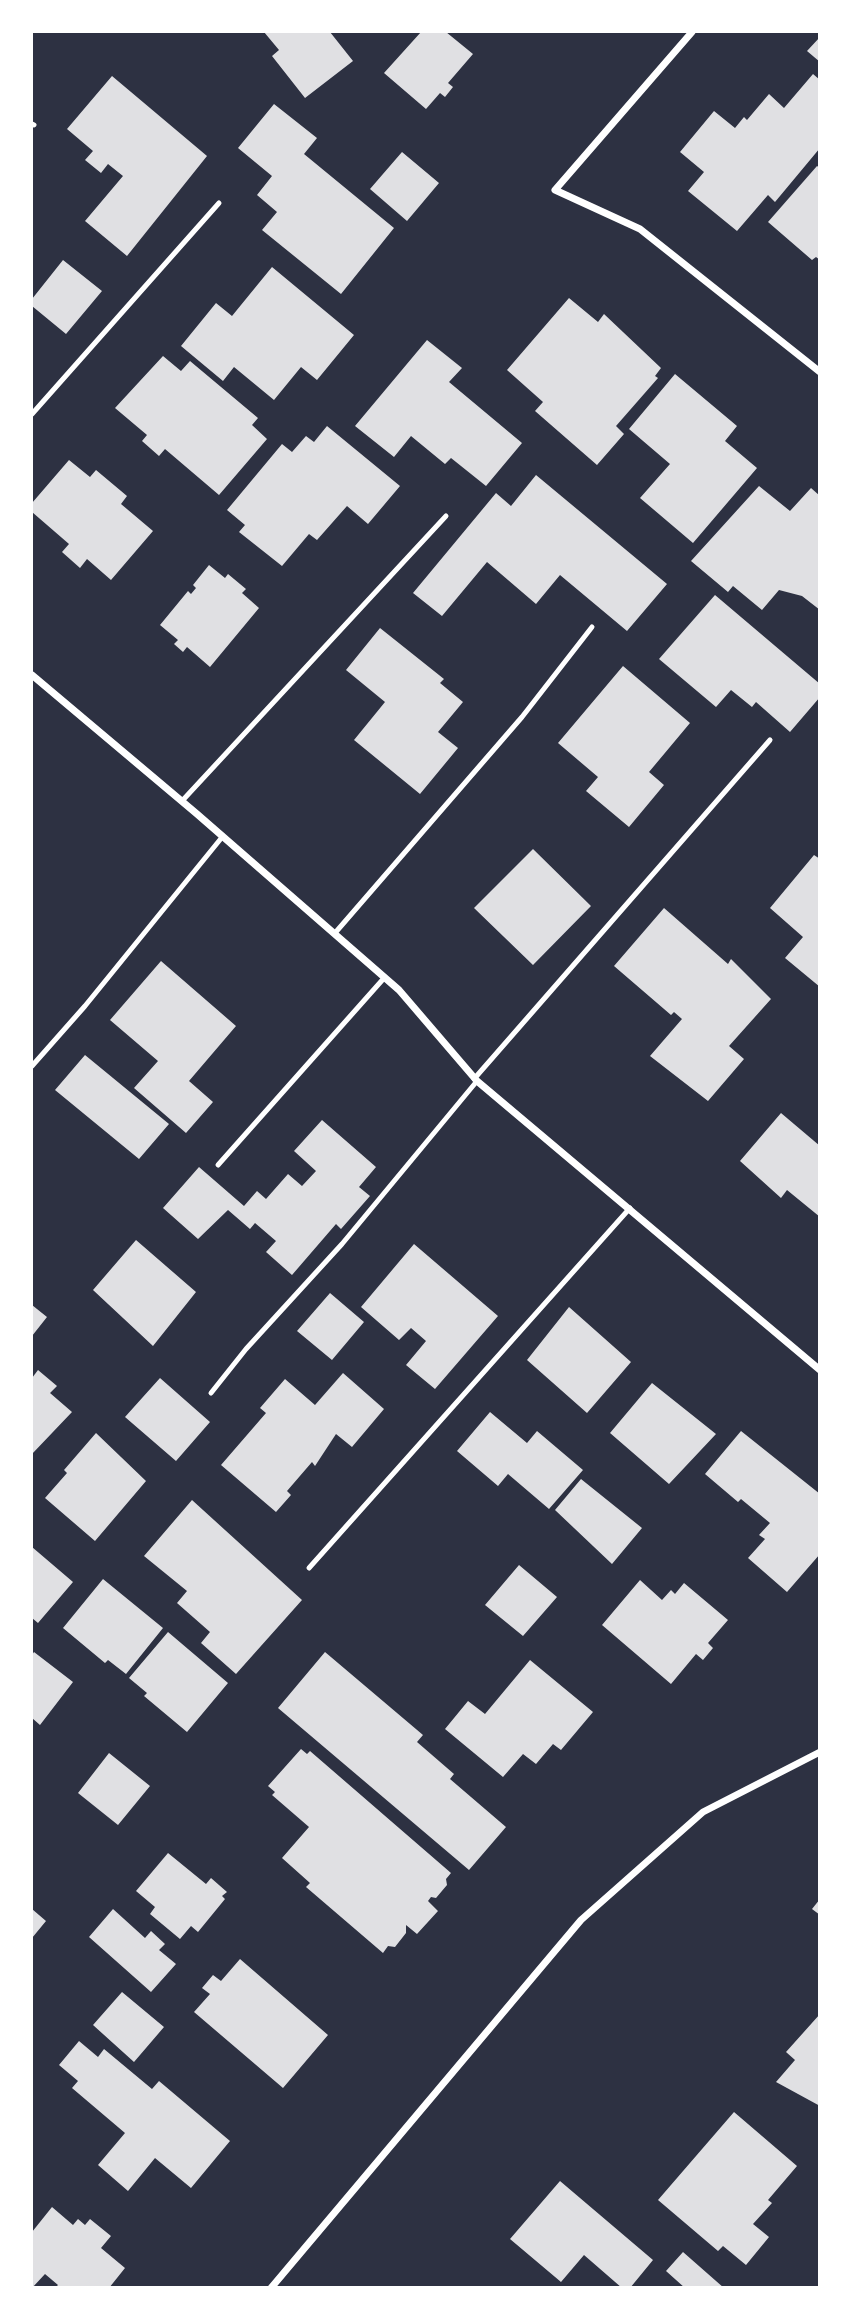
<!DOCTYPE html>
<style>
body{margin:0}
#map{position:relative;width:851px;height:2319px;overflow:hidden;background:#2d3142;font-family:"Sofia Sans Condensed",sans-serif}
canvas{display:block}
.frame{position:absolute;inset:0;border:33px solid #fff;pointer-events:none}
</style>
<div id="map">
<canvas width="851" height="2319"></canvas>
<div class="frame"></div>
</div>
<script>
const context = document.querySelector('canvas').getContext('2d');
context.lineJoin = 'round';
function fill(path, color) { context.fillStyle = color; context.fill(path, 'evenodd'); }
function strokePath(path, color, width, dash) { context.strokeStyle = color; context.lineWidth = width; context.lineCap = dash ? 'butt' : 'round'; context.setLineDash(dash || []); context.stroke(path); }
const building = new Path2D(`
 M264 32H330L353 61 305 98 272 56 279 50Z
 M421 32H446L473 54 448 83 453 87 445 97 440 93 426 109 384 73Z
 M820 37V62L807 51Z
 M813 74 820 80V148L775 202 768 195 737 231 688 191 704 172 680 152 714 111 735 128 744 117 747 120 769 94 784 108Z
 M112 76 207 156 127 256 85 221 123 176 108 164 101 173 85 160 93 151 67 129Z
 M274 104 317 138 304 154 394 228 341 294 262 230 277 212 257 195 272 176 238 148Z
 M402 152 439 183 407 221 370 189Z
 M817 166 820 168V260L816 257 812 260 768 222Z
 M63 260 102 291 66 334 32 306V299Z
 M272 267 354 335 317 380 301 367 274 400 234 367 223 381 181 346 216 303 232 316Z
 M569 298 598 322 604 314 661 368 655 376 658 378 616 426 624 434 597 465 535 411 543 402 507 370Z
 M427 340 462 368 449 382 522 443 486 486 451 458 445 464 411 436 394 457 355 426Z
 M163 356 181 371 190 361 258 418 252 425 267 439 219 495 165 449 159 456 142 441 147 435 115 408Z
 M675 374 737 426 725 441 757 468 693 543 640 498 670 464 629 429Z
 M327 426 400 486 368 524 347 506 317 540 309 534 282 566 239 532 245 525 227 510 282 444 292 452 306 436 314 442Z
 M69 460 90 477 96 470 127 496 121 504 153 531 111 580 87 559 80 568 62 552 69 544 32 512V503Z
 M536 475 667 584 627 631 560 575 536 604 487 562 442 616 413 593 496 493 511 506Z
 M759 486 790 511 811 488 820 496V610L802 596 779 590 762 610 733 586 728 592 691 561Z
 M209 565 225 578 228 574 246 589 242 593 259 608 210 667 187 647 183 652 174 644 178 640 160 625 188 591 191 594 196 588 193 585Z
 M715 595 820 684V697L790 732 756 702 752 707 731 690 716 707 659 659Z
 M380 628 444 679 440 683 463 702 438 732 458 748 420 794 354 740 385 702 346 670Z
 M623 666 690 723 649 772 664 785 629 827 586 791 598 777 558 743Z
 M533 849 591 906 533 965 474 908Z
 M814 855 820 859V987L785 958 803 937 770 908Z
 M664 908 728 964 731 959 771 999 729 1046 744 1059 708 1101 650 1056 682 1019 674 1012 671 1015 614 966Z
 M161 961 236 1026 189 1081 213 1102 186 1133 134 1088 158 1061 110 1020Z
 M85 1055 169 1124 139 1159 55 1090Z
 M781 1113 820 1146V1217L787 1190 781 1198 740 1161Z
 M322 1120 376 1167 359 1187 370 1196 341 1229 336 1224 292 1275 266 1252 276 1241 255 1223 250 1229 228 1210 198 1239 163 1208 199 1167 244 1206 257 1191 266 1199 288 1174 302 1186 316 1171 294 1151Z
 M136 1240 196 1292 153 1346 93 1290Z
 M414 1244 498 1316 435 1389 406 1365 426 1341 411 1328 399 1340 361 1307Z
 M330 1293 364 1322 332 1360 297 1331Z
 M32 1305 47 1317 32 1336Z
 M569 1307 631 1362 587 1413 527 1360Z
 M38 1370 57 1386 50 1393 72 1412 32 1454V1378Z
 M343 1373 384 1409 352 1447 336 1434 315 1466 312 1462 287 1491 291 1495 276 1512 221 1465 266 1413 260 1408 285 1379 315 1405Z
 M160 1378 210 1422 176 1461 125 1417Z
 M652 1383 716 1434 669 1484 610 1433Z
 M490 1412 527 1443 537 1431 583 1470 549 1509 508 1474 498 1486 457 1451Z
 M741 1431 820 1494V1554L787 1592 748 1558 765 1539 759 1535 770 1523 741 1499 738 1502 705 1474Z
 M96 1433 146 1481 95 1541 45 1498 67 1473 64 1470Z
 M581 1479 642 1528 612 1564 555 1510Z
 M192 1500 302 1600 236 1674 201 1643 210 1632 177 1603 187 1591 144 1556Z
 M32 1547 73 1582 38 1623 32 1618Z
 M519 1565 557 1597 523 1636 485 1605Z
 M103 1579 163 1628 126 1674 108 1660 105 1663 63 1628Z
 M640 1580 662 1600 671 1590 675 1594 684 1583 728 1620 708 1643 713 1648 703 1660 696 1654 671 1684 602 1625Z
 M168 1632 228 1683 187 1732 144 1696 147 1693 129 1678Z
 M34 1652 73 1682 40 1725 32 1718V1655Z
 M325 1652 423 1735 417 1742 454 1774 450 1779 506 1827 469 1870 278 1708Z
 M530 1660 593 1712 561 1750 553 1744 536 1764 523 1754 503 1777 445 1729 468 1701 485 1714Z
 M301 1749 307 1754 310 1751 451 1873 446 1879 447 1885 436 1898 431 1897 428 1901 438 1911 417 1934 406 1925V1933L395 1947 388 1946 383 1953 306 1887 310 1883 282 1858 309 1827 272 1795 275 1792 268 1786Z
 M109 1753 150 1786 118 1825 78 1793Z
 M168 1853 206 1884 211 1878 227 1892 222 1896 225 1899 198 1932 191 1926 180 1939 150 1914 155 1907 136 1891Z
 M820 1899V1915L812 1909Z
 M32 1909 46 1921 32 1938Z
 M113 1909 145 1938 151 1931 165 1944 159 1950 176 1964 151 1992 89 1937Z
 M240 1959 328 2035 283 2088 194 2012 210 1994 202 1988 213 1975 221 1981Z
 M122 1992 164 2027 134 2062 93 2025Z
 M820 2014V2106L776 2082 795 2060 786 2052Z
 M79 2041 98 2057 104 2049 152 2089 159 2081 230 2141 191 2188 155 2158 128 2191 98 2165 125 2133 72 2088 78 2081 59 2065Z
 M734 2112 797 2166 768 2200 772 2203 753 2224 769 2237 746 2265 723 2246 718 2251 658 2200Z
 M560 2181 653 2260 630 2288H622L584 2255 561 2282 510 2239Z
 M52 2207 73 2225 78 2219 85 2225 90 2219 111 2236 101 2248 125 2268 109 2288H55L58 2285 45 2274 32 2288V2232Z
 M683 2252 724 2288H685L666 2271Z`);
const service = new Path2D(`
 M32 124 34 125
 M32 414 219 203
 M182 801 446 516
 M335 933 522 717 592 627
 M32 1066 85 1006 223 836
 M474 1079 770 740
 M218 1165 385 977
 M211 1393 246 1349 342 1244 477 1081
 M309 1568 630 1208`);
const minor = new Path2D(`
 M692 32 555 190 640 229 820 372
 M32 675 197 814 399 990 477 1081 820 1370
 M271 2288 581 1920 703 1812 820 1752`);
fill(building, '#e0e0e3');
strokePath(service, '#fff', 5);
strokePath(minor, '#fff', 7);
</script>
